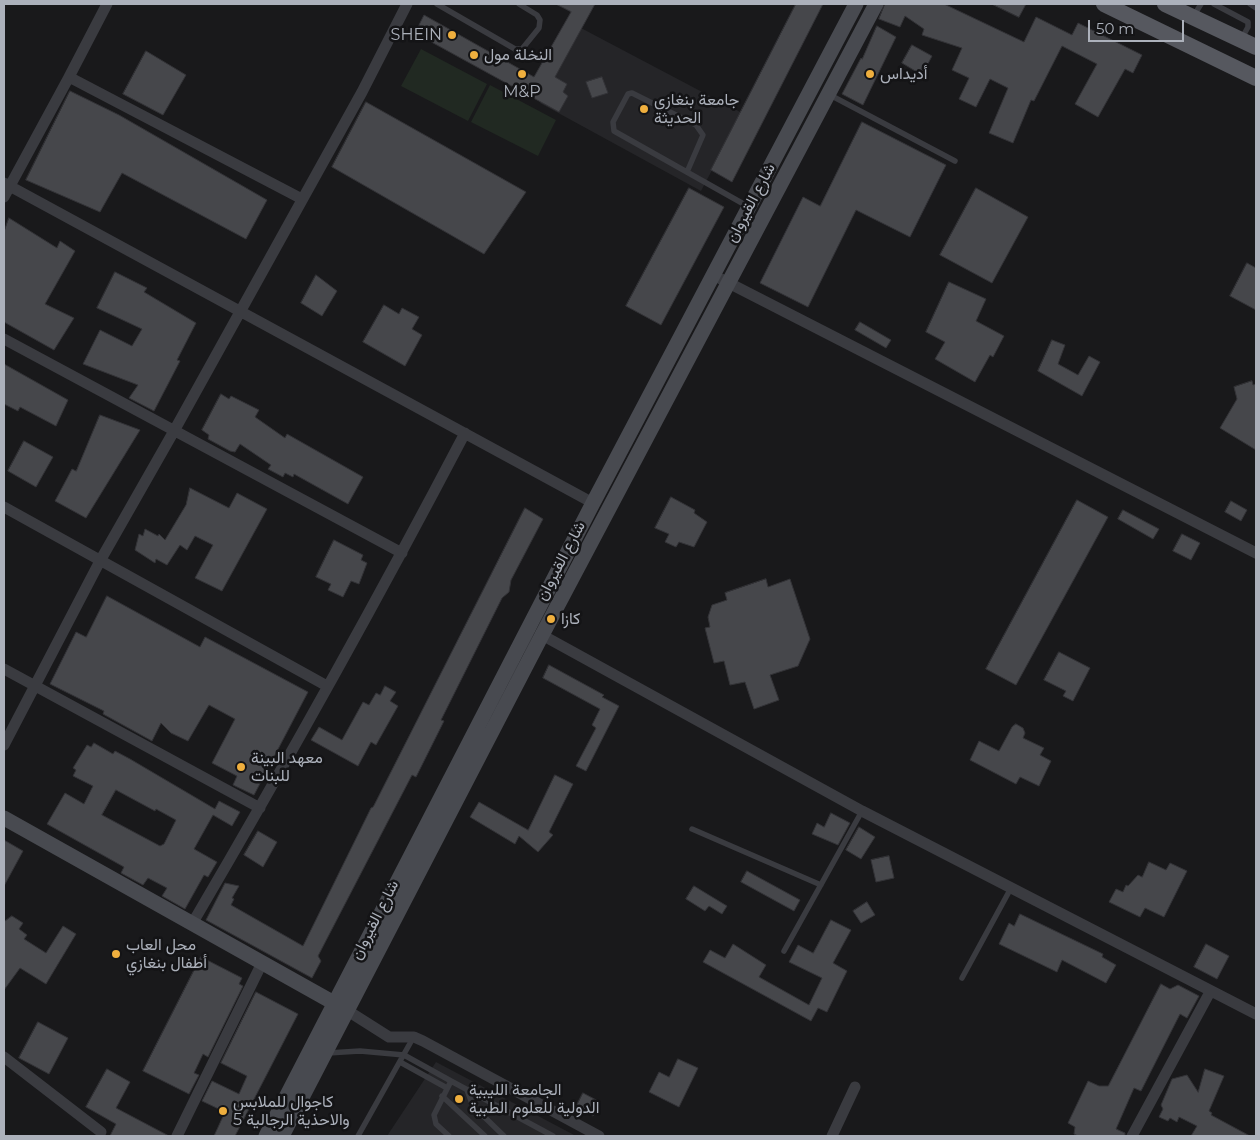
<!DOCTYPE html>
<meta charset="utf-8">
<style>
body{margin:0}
#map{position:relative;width:1260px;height:1140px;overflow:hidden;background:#19191b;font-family:Montserrat,sans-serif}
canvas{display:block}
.frame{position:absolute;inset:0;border:5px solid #acb1bb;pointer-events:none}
.scale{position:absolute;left:1088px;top:20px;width:96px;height:22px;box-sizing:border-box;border:2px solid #acb1bb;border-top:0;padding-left:6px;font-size:15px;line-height:18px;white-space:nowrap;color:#acb1bb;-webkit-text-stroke:4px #141416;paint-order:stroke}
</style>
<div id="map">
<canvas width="1260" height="1140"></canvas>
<div class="frame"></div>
<div class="scale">50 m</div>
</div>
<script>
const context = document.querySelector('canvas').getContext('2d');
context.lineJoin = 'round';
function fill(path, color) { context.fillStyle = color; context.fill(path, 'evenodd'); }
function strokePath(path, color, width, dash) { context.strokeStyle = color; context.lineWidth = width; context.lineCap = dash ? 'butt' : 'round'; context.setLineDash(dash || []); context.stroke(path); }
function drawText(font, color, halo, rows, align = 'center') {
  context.font = font + ' Montserrat,Vazirmatn,sans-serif'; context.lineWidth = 5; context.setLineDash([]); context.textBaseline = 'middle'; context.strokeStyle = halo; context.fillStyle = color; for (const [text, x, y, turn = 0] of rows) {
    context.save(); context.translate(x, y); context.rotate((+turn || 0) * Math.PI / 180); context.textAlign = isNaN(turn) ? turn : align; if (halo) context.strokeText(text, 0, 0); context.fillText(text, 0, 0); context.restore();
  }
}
const built = new Path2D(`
 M581 28 742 113 701 191 540 103Z
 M436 1062 576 1136H387Z`);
const green = new Path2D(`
 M421 49 487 84 468 121 401 86Z
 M490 85 556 120 538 156 471 122Z`);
const building = new Path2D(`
 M556 4H595L555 77 567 84 563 92 568 96 559 112 415 33 424 15 534 77 571 12Z
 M796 4H823L732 182 711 170Z
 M885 4H944L1024 42 1036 17 1072 35 1078 23 1142 55 1133 73 1125 69 1098 117 1075 104 1097 64 1062 46 1034 101 1031 100 1013 143 989 133 1008 88 990 79 976 107 959 99 969 78 952 70 962 48 922 35 924 29 905 16 900 27 879 19Z
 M992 4H1026L1019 17Z
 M877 26 896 37 863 105 842 94 861 58 862 59Z
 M912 45 932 56 922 75 902 63Z
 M146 51 186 75 163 115 123 94Z
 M602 77 608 93 592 98 586 82Z
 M70 91 119 115 267 200 246 239 122 173 100 212 26 180Z
 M366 102 526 192 484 254 332 167Z
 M862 122 946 165 910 237 856 210 808 307 760 283 803 197 820 206Z
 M689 188 724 207 661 325 626 306Z
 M976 188 1028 217 992 283 940 255Z
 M9 218 57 248 60 241 75 251 45 304 74 318 54 350 4 322V232Z
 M1247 263 1256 268V310L1230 296Z
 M115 272 147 288 144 292 196 323 177 360 180 361 154 411 129 398 138 385 83 364 100 330 132 346 142 329 97 308Z
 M316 275 337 291 322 316 301 303Z
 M949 282 986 299 976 321 1004 336 993 357 990 355 975 382 935 359 945 342 926 332Z
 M384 305 399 314 402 308 419 317 412 329 422 335 405 366 363 342Z
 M860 322 891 340 886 348 855 330Z
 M1052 340 1065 345 1058 364 1078 375 1089 356 1100 362 1082 396 1038 371Z
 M4 364 68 400 56 426 20 407 18 411 4 404Z
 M1252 381 1253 385 1256 384V450L1220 428 1237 399 1234 387Z
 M221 394 229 399 231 396 259 410 255 417 285 438 287 434 363 477 348 504 294 474 293 477 285 473 283 477 268 469 271 465 240 444 235 452 230 451 208 439 209 435 202 430Z
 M100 415 140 430 86 518 55 501 72 469 76 471Z
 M24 441 53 457 36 487 8 471Z
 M190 488 229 508 237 493 267 509 222 591 195 578 213 545 195 536 187 550 180 545 167 565 156 559 155 563 135 550 139 534 143 536 145 529 158 536 159 534 165 540 186 505Z
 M671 497 695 510 694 513 707 522 694 547 679 542 676 547 665 542 669 534 655 528Z
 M1077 500 1108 517 1016 685 986 669Z
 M1231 501 1247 510 1241 521 1225 512Z
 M525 508 543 519 511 580 509 592 502 598 441 720 444 721 416 777 412 775 318 956 321 961 312 978 206 920 225 883 239 886 232 898 234 899 231 905 303 946 371 808 373 807Z
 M1123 510 1159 529 1153 539 1118 519Z
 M1182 534 1200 543 1191 560 1173 551Z
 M334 540 363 555 361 560 367 563 359 584 351 581 343 597 328 590 331 584 316 577Z
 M766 579 768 587 790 579 810 639 798 666 770 675 779 700 754 709 745 682 730 685 724 661 714 663 705 628 710 627 708 617 712 605 727 600 725 593Z
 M107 596 200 647 205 637 308 692 254 795 233 785 237 776 212 763 235 719 209 705 188 741 171 733 161 723 152 741 103 714 104 711 50 684 76 632 86 637Z
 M1059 652 1090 668 1073 701 1063 696 1066 691 1044 680Z
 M549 665 604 695 602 697 619 706 586 771 576 766 596 728 592 725 600 709 543 678Z
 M385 686 396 692 390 701 398 706 376 745 371 742 358 766 311 740 319 727 342 740 363 702 369 705 376 693 380 695Z
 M1016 724 1023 728 1025 733 1023 738 1044 748 1040 755 1051 761 1039 786 1020 777 1016 784 970 760 979 741 999 751 1012 727Z
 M94 743 113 754 115 751 130 759 215 809 219 801 240 812 232 826 213 815 194 849 217 862 208 877 204 875 185 909 162 896 167 888 148 878 143 885 121 873 124 867 47 824 65 793 84 804 93 786 73 776 76 770 73 768 87 745 91 747ZM116 790 155 811 156 809 176 820 164 844 160 846 102 815Z
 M555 775 573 784 549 832 553 835 538 852 519 836 515 844 470 817 479 802 528 830Z
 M831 813 850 823 838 845 812 834 817 823 824 827Z
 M859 827 875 837 861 859 846 850Z
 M258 831 277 842 263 867 244 855Z
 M4 840 23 851 4 886Z
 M889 856 894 878 876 882 871 860Z
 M1149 862 1166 870 1170 863 1187 871 1164 917 1145 908 1140 917 1109 902 1116 889 1123 892 1126 885 1128 886 1138 875 1142 877Z
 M747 871 800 900 794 911 741 882Z
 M694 886 727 906 722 914 709 906 705 911 686 899Z
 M867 902 875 915 861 923 853 911Z
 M1020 914 1103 954 1102 957 1116 965 1106 983 1062 960 1057 972 999 944 1009 923 1014 926Z
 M12 916 23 923 19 929 27 935 24 939 46 953 63 926 76 934 46 984 20 968 4 990V922Z
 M831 920 851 930 833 963 847 971 827 1012 818 1008 811 1021 703 962 710 950 725 958 733 944 766 965 759 977 809 1005 822 978 789 962 798 945 813 953Z
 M1206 944 1229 956 1217 979 1194 967Z
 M201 957 242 978 239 984 243 986 208 1057 203 1054 194 1073 199 1075 189 1094 143 1071Z
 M1161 984 1170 989 1178 985 1199 996 1187 1018 1180 1014 1141 1091 1134 1088 1116 1129 1125 1133V1136H1078L1074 1134 1075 1127 1068 1123 1088 1081 1099 1086H1108Z
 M256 992 298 1014 235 1136H214L225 1112 202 1101 212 1081 239 1094 247 1076 221 1063Z
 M38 1022 68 1038 49 1074 19 1058Z
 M678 1059 698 1068 679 1107 649 1092 659 1072 669 1077Z
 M107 1069 130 1082 116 1108 169 1136H110L116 1124 86 1107Z
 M1205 1069 1224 1076 1209 1111 1212 1113 1211 1115 1250 1136H1191L1197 1126 1179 1117 1177 1122 1170 1118 1168 1121 1159 1117 1163 1109 1161 1105 1172 1079 1187 1075 1198 1092Z
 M583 1093 600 1102 593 1116 576 1107Z`);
const service = new Path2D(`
 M437 4 515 49H522L539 28 540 20 537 15 519 4
 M1214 4 1248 22V27L1242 38
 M1250 4 1256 8
 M1193 17 1201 4
 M830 95 955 161
 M687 172 703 135 696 125 632 93 628 94 613 122 614 131 749 207
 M692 829 821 885
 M784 951 862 811
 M962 978 1011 888
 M328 1053 360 1051 404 1055 451 1081
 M400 1062 447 1088
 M467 1090 473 1106 504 1136
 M442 1096 485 1136
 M358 1136 413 1038
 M449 1136 436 1124 434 1115 451 1081 553 1136`);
const minor = new Path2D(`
 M69 77 107 4
 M4 183 593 503
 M4 197 69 77 302 199
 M721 279 1256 553
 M4 339 402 553
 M4 507 327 686
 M542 635 862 811 1256 1014
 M4 669 260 808
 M4 745 100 561 174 431 362 92 407 4
 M192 924C287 762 378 599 465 433
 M348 1011 389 1037H414L423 1041 599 1136
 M4 1057 101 1132
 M177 1136 262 963
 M832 1136 855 1087
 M1132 1136 1210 992`);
const secondary = new Path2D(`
 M4 818 343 1008
 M266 1136 593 503 856 4
 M282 1136 542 635 876 4`);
const primary = new Path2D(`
 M1104 4 1256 78
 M1165 4 1256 47`);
const markers = [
 [452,35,5,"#efaf3e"],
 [474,55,5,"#efaf3e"],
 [522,74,5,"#efaf3e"],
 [870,74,5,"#efaf3e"],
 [644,109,5,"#efaf3e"],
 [551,619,5,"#efaf3e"],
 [241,767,5,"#efaf3e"],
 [116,954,5,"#efaf3e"],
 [459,1099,5,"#efaf3e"],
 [223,1111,5,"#efaf3e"]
];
const poiNames = [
 ["SHEIN",442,35,"right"],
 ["النخلة مول",484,55],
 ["أديداس",880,74],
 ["M&P",522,92,"center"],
 ["جامعة بنغازي",654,100],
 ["الحديثة",654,118],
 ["كازا",561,619],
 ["معهد البينة",251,758],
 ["للبنات",251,776],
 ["محل العاب",126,945],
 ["أطفال بنغازي",126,963],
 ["الجامعة الليبية",469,1090],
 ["الدولية للعلوم الطبية",469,1108],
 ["كاجوال للملابس",233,1102],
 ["والاحذية الرجالية 5",233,1120]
];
const streetNames = [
 ["شارع القيروان",751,203,-62],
 ["شارع القيروان",561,561,-62],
 ["شارع القيروان",375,920,-63]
];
fill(built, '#252528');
fill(green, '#212922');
fill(building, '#46474b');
strokePath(building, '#333337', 1);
strokePath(service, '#3a3b40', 5.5);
strokePath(minor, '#3a3b40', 11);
strokePath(secondary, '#484a50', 15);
strokePath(primary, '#56585f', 16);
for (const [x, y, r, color] of markers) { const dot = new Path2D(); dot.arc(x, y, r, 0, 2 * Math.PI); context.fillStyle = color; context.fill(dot); strokePath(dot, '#141416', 2); }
drawText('16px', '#acb1bb', '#141416', poiNames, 'left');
drawText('16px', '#acb1bb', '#141416', streetNames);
</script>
